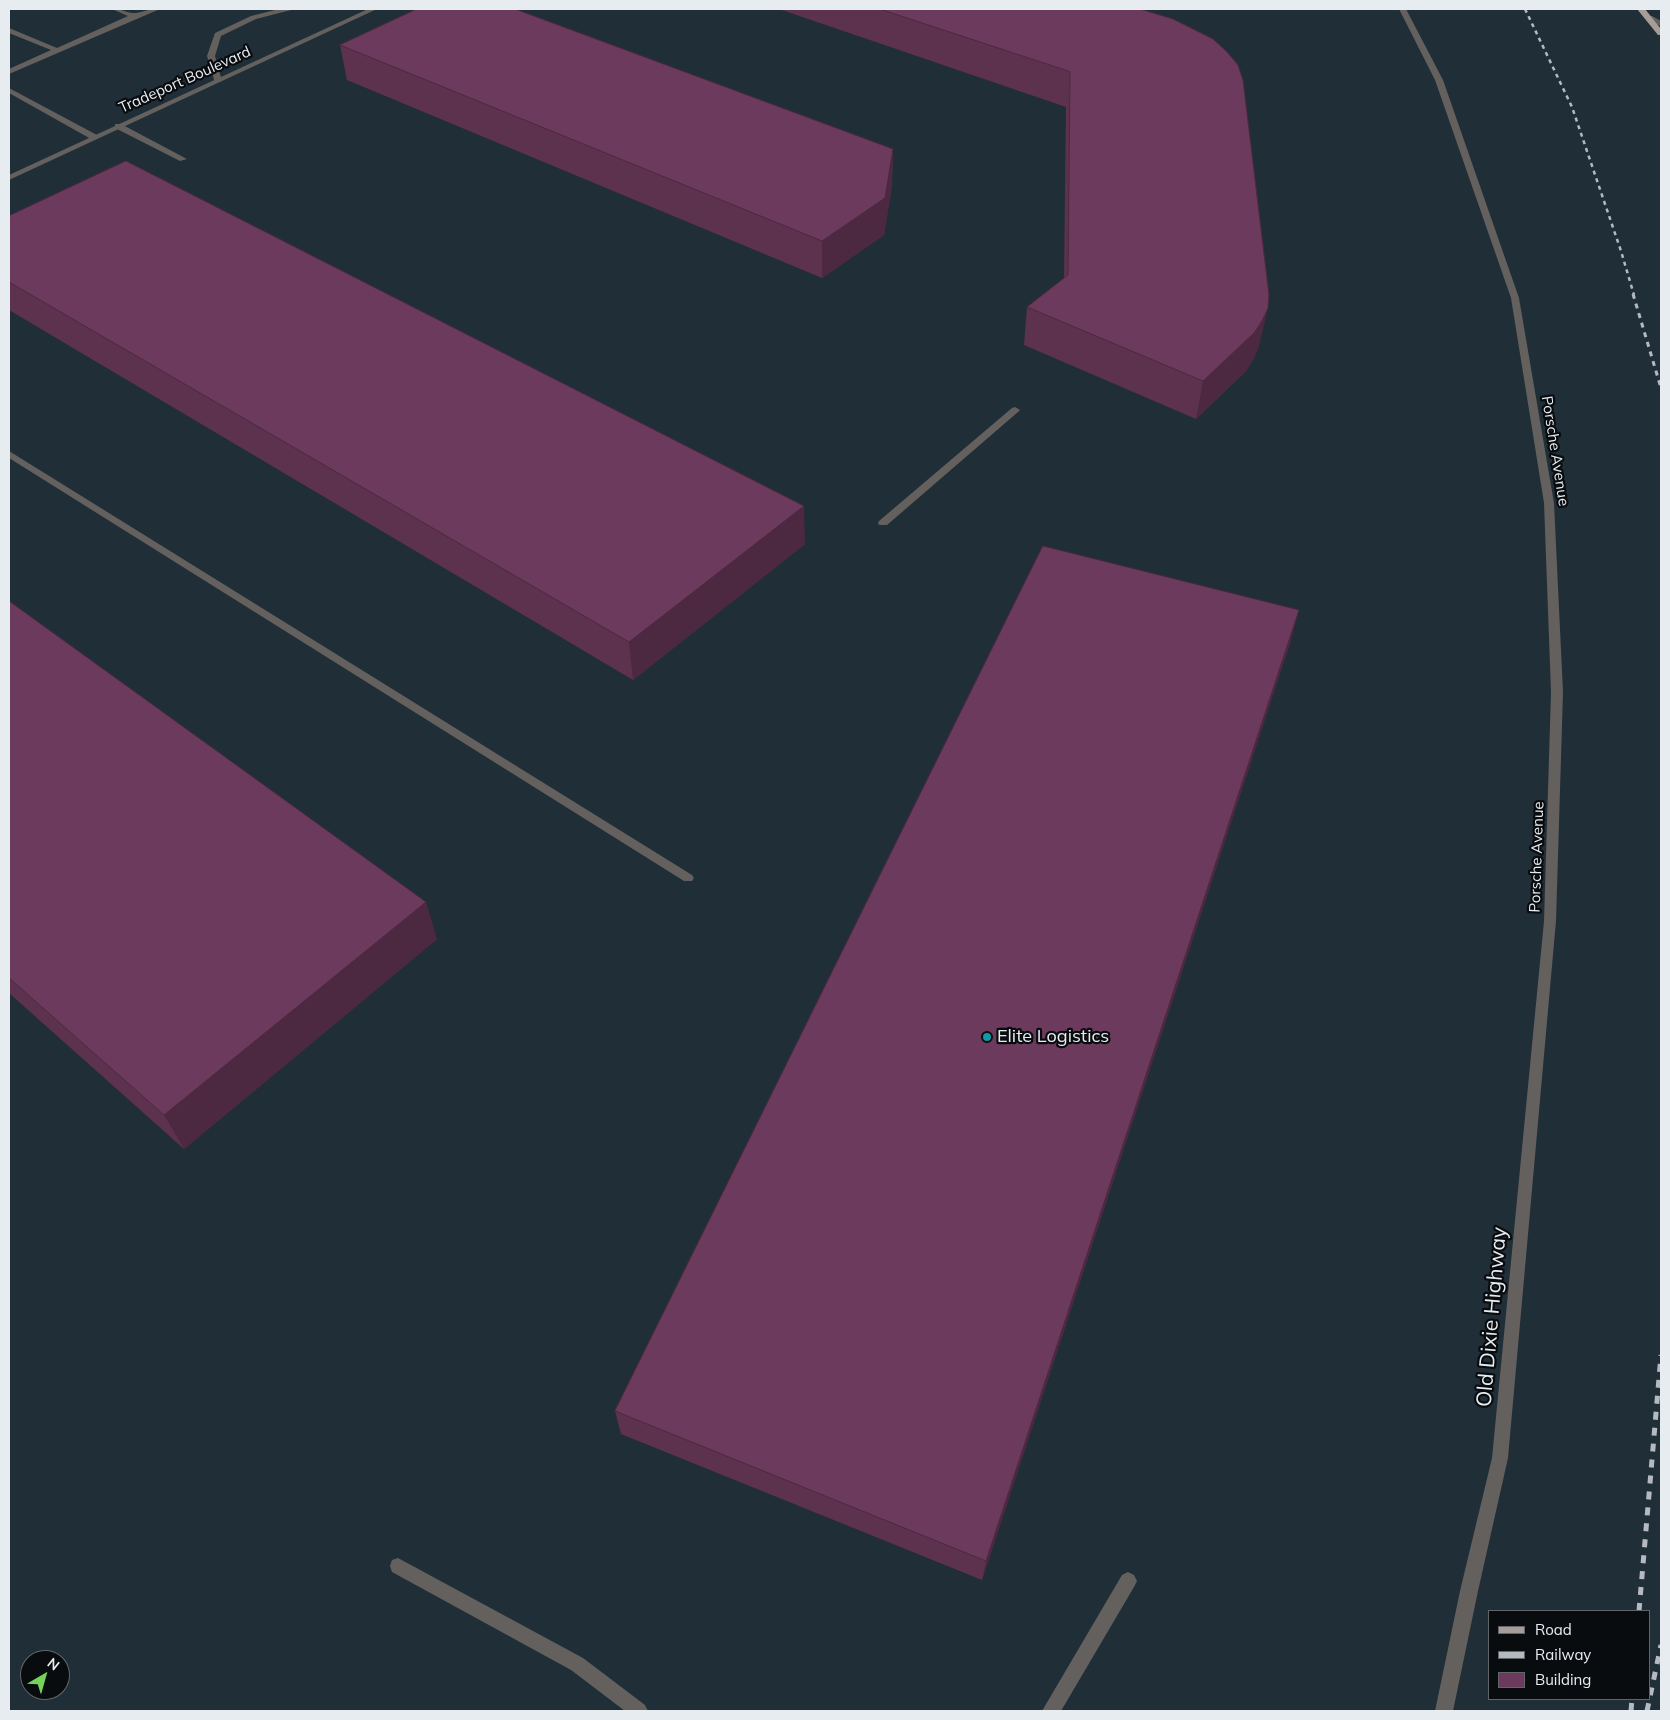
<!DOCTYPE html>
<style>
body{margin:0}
#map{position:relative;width:1670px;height:1720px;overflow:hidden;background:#1b242a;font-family:Mulish,sans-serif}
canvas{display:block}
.frame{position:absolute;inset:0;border:10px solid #e7ecf1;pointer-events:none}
.legend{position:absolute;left:1488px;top:1610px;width:162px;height:90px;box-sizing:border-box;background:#090c0f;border:1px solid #626669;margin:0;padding:6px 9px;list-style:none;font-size:15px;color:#e7ecf1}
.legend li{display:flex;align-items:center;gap:10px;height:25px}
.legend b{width:25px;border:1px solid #626669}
.north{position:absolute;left:20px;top:1650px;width:50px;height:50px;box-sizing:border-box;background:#090c0f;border:1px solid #626669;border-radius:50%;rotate:38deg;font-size:14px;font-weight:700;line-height:20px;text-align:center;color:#e7ecf1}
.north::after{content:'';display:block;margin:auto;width:18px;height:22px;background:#75d25b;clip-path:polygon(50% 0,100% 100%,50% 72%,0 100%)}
</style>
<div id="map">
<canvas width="1670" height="1720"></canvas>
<div class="frame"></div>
<ul class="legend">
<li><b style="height:6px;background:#a79d98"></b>Road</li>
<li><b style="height:6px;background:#b4bac0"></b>Railway</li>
<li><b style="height:14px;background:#6c3a5c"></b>Building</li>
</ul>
<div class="north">N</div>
</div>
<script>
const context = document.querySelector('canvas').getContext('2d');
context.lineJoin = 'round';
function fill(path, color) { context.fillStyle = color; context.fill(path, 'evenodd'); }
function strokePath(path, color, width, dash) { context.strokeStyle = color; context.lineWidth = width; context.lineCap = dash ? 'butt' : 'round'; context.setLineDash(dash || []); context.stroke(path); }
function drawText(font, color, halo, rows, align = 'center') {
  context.font = font + ' Mulish,sans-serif'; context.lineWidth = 4.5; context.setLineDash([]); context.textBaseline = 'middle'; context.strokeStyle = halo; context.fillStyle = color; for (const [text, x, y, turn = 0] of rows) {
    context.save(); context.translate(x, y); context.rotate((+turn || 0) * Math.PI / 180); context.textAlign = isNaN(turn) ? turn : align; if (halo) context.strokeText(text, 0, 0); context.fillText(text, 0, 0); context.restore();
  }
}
const built = new Path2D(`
 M9 9H1661V1711H9ZM1489 1611H1649V1699H1489ZM30 1660H60V1690H30Z`);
const lane = new Path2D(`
 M112 9C120 8 129 14 136 13 144 12 151 8 160 9L9 74V69L51 50 9 33V28L57 48 128 16Z
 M279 9H295L256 19 221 36 215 56 222 81 215 83 207 56 215 33 251 16Z
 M1646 16H1652L1661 21V26L1646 20Z
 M9 88 97 135 98 137 91 139 9 93Z
 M115 124H121L187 159 180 161 115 128Z
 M1015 407 1020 410 1018 412 887 525H879L878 523 879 521 1012 408Z
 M9 451 692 875 694 878 692 881H684L9 458Z
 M398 1558 583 1658 645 1705 648 1711H625L571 1670 392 1572 390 1566 392 1560Z
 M1128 1572 1134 1575 1137 1581 1134 1587 1061 1711H1042L1122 1575Z`);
const street = new Path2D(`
 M368 9H377L9 180V175Z
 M1399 9H1406L1443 80 1519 298 1554 503 1563 692 1556 921 1508 1458 1478 1591 1453 1711H1435L1460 1591 1492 1458 1544 921 1551 692 1544 503 1511 298 1435 80Z`);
const primary = new Path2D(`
 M1637 9H1645L1661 29V35H1658Z`);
const railFar2 = new Path2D(`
 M1525 9 1572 107 1621 251 1634 295`);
const railFar1 = new Path2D(`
 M1633 294 1661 388`);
const rail = new Path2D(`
 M1639 1611 1661 1355
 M1631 1711 1632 1699
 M1647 1711 1661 1645`);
const wall = new Path2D(`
 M779 9H1140L1259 346 1254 358 1246 371 1196 419 1024 345 1027 307 1064 278 1066 107Z
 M340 45 893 149 892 185 884 235 822 278 347 80Z
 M9 216 805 544 633 680 9 310Z
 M9 601 437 939 184 1149 9 993Z
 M1291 640 982 1580 621 1434 615 1411Z`);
const shadedWall = new Path2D(`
 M893 149 892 185 884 235 822 278V241Z
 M1268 308 1259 346 1254 358 1246 371 1196 419 1203 381Z
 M804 506 805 544 633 680 629 642Z
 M1299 610 1291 640 982 1580 986 1561Z
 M426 902 437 939 184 1149 164 1115Z`);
const building = new Path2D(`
 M417 9H515L893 149 885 198 822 241 340 45Z
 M880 9H1140L1173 19 1213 39 1227 52 1238 65 1243 80 1269 295 1268 308 1262 321 1254 333 1203 381 1027 307 1068 275 1070 72Z
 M126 161 804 506 629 642 9 282V216Z
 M1043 546 1299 610 986 1561 615 1411Z
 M9 601 426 902 164 1115 9 978Z`);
const markers = [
 [987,1037,5,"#0f9aa8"]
];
const farStreetnames = [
 ["Tradeport Boulevard",185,80,-24],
 ["Porsche Avenue",1555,451,81],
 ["Porsche Avenue",1537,857,-88]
];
const poiNames = [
 ["Elite Logistics",997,1037]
];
const nearStreetnames = [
 ["Old Dixie Highway",1492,1317,-85]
];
fill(built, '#202e38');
fill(lane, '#64605d');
fill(street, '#64605d');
fill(primary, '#a79d98');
strokePath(railFar2, '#b4bac0', 2.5, [4, 4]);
strokePath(railFar1, '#b4bac0', 3, [5, 5]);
strokePath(rail, '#b4bac0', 5, [8, 8]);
fill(wall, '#5d324f');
fill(shadedWall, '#4c2940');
fill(building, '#6c3a5c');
strokePath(building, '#4c2940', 1);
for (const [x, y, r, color] of markers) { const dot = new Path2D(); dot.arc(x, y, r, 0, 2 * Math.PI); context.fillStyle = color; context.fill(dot); strokePath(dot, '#090c0f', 2); }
drawText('15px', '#e7ecf1', '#090c0f', farStreetnames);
drawText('18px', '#e7ecf1', '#090c0f', poiNames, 'left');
drawText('21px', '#e7ecf1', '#090c0f', nearStreetnames);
</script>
